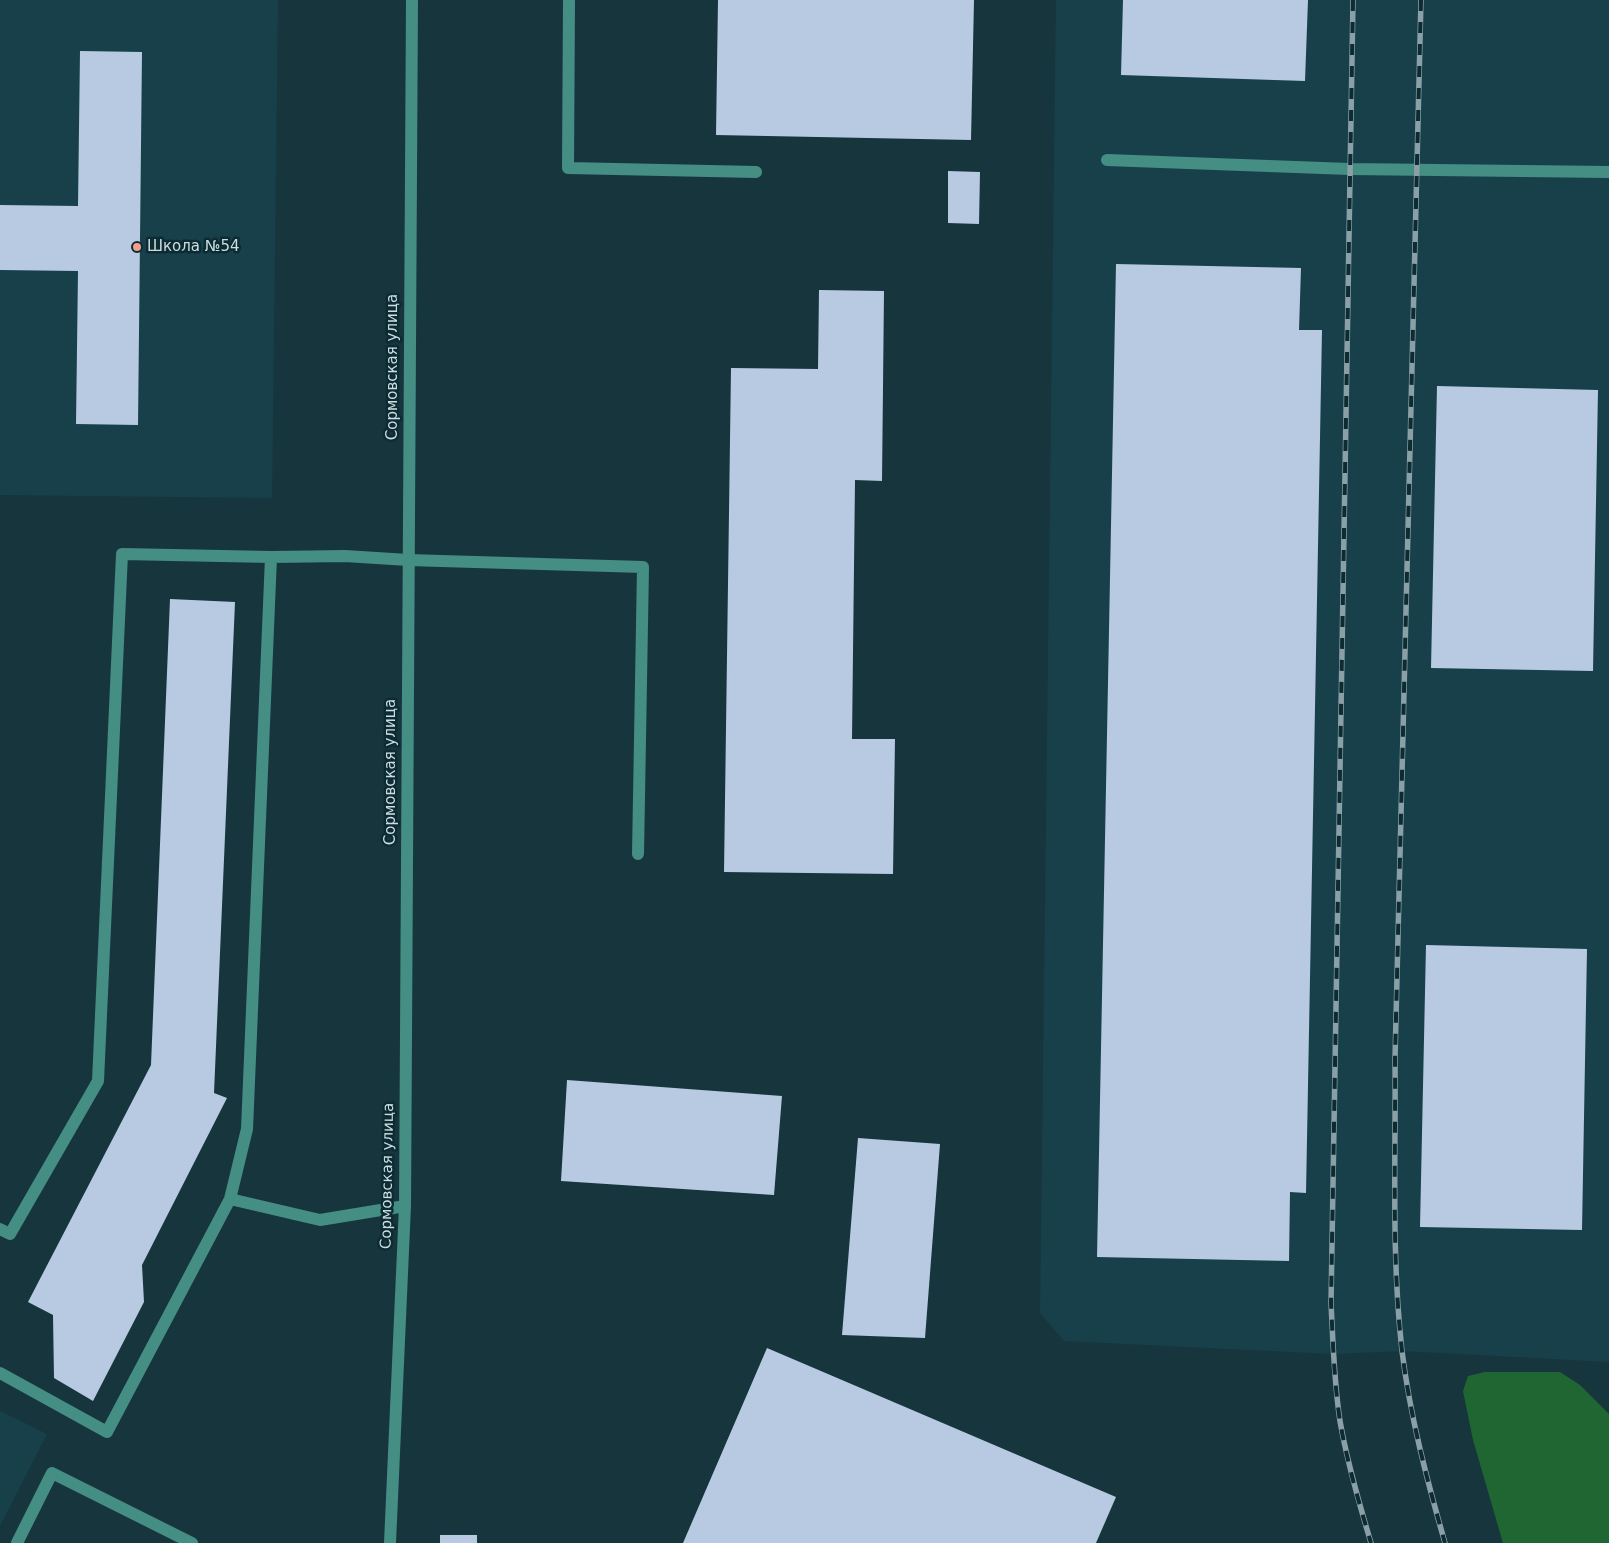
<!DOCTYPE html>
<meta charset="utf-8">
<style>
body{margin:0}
canvas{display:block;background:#17353d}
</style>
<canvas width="1609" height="1543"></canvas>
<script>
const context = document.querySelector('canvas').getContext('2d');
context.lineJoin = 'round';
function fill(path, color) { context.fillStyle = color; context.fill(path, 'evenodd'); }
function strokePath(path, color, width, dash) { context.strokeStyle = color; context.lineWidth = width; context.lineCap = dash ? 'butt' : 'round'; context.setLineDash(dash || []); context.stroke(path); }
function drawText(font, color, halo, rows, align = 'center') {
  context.font = font + ' "DejaVu Sans",sans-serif'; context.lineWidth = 5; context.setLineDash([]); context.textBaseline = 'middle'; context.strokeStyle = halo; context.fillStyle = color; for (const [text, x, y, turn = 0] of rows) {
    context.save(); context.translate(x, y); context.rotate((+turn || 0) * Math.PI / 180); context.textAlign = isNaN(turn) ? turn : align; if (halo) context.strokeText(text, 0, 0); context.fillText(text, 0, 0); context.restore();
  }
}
const built = new Path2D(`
 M0 0H278L272 498 0 495Z
 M1056 0H1609V1362L1403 1351 1333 1354 1064 1341 1040 1313Z
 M0 1411 47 1434 0 1526Z`);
const forest = new Path2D(`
 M1485 1372H1560L1580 1385 1609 1414V1543H1503L1473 1440 1463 1391 1468 1376Z`);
const building = new Path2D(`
 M718 0H974L971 140 716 135Z
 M1123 0H1308L1305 81 1121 75Z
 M80 51 142 52 138 425 76 424 78 271 0 270V205L78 206Z
 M948 171 980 172 979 224 948 223Z
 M1116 264 1301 268 1299 330H1322L1306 1193 1290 1192 1289 1261 1097 1257Z
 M819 290 884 291 882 481 855 480 852 739H895L893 874 724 872 731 368 818 369Z
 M1437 386 1598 390 1593 671 1431 668Z
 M170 599 235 602 214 1093 227 1098 142 1265 144 1302 93 1401 54 1378 53 1315 28 1302 151 1065Z
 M1426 945 1587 949 1582 1230 1420 1227Z
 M567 1080 782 1096 774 1195 561 1181Z
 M858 1138 940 1144 925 1338 842 1335Z
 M767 1348 1116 1497 1096 1543H683Z
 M440 1535H477V1543H440Z`);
const minor = new Path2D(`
 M569 0 568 168 756 172
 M1107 160 1349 169 1609 172
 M230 1199 247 1129 271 557
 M0 1229 10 1234 98 1081 122 554 271 557 345 556 408 560 643 567 638 854
 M0 1373 107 1432 230 1199 320 1220 405 1206
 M17 1543 52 1473 192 1543
 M390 1543 405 1206 412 0`);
const rail = new Path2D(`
 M1353 0 1331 1303C1333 1342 1334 1382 1340 1421 1347 1462 1359 1503 1371 1543
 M1421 0 1395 1059C1396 1156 1391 1254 1402 1351 1410 1416 1427 1480 1445 1543`);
const markers = [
 [137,247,5,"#f49d8b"]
];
const poiNames = [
 ["Школа №54",147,247]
];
const streetNames = [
 ["Сормовская улица",393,367,-90],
 ["Сормовская улица",391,772,-90],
 ["Сормовская улица",388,1176,-89]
];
fill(built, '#18404b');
fill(forest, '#1f6632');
fill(building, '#b7cae2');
strokePath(minor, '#448e84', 12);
strokePath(rail, '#8ba0a6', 5.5);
strokePath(rail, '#0c2b33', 4, [11]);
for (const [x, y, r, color] of markers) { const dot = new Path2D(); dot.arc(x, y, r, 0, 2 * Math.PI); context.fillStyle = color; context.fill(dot); strokePath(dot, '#0c2b33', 2); }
drawText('15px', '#ccdde2', '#0c2b33', poiNames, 'left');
drawText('15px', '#ccdde2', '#0c2b33', streetNames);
</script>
